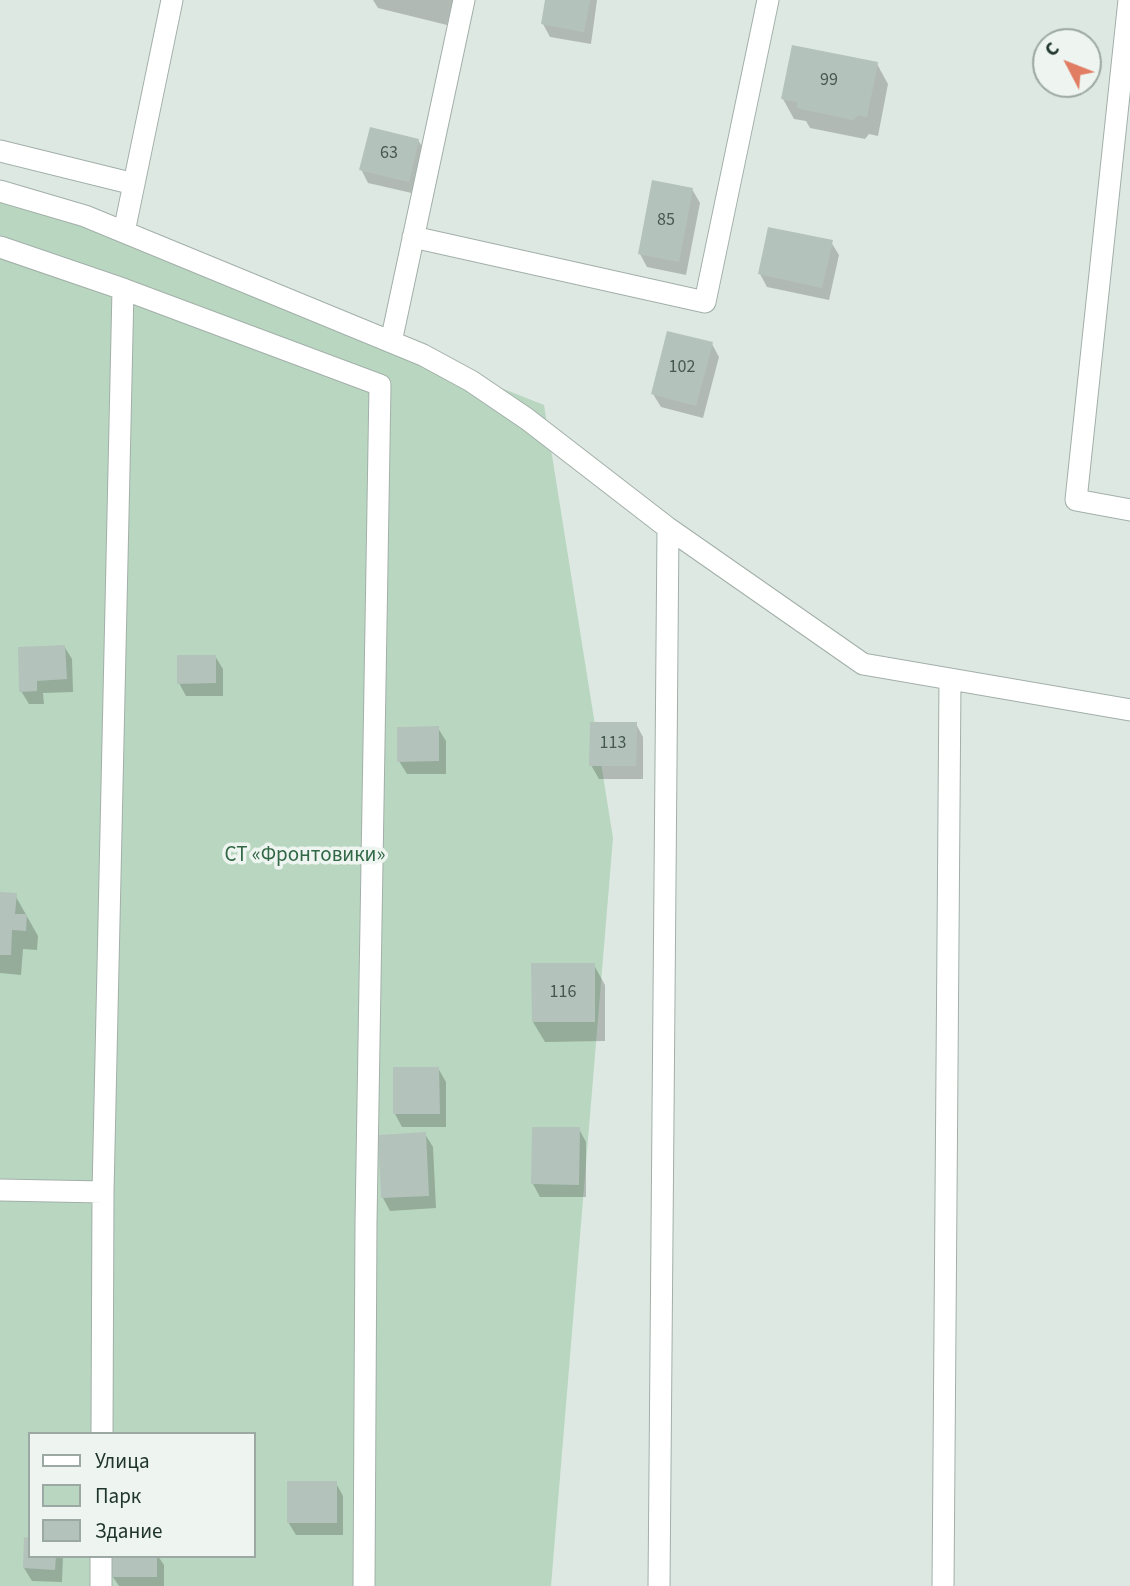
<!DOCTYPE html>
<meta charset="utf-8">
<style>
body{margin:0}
#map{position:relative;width:1130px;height:1586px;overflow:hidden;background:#dee8e3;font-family:"Source Sans 3",sans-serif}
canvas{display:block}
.legend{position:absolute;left:28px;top:1432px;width:228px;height:126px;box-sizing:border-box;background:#eef5f1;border:2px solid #9ca8a3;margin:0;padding:9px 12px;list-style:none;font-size:21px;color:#21352f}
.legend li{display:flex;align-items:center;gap:14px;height:35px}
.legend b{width:35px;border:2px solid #9ca8a3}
.north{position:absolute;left:1032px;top:28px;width:70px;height:70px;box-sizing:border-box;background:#eef5f1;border:2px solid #9ca8a3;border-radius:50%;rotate:312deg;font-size:19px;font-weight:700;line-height:28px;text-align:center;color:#21352f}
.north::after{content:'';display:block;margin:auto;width:24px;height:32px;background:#e17d62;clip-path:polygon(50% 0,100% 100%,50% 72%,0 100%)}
</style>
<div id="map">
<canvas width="1130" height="1586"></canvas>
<ul class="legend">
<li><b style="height:9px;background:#fff"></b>Улица</li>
<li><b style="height:19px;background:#b9d7c0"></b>Парк</li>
<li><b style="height:19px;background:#b4c2bc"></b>Здание</li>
</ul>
<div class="north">С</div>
</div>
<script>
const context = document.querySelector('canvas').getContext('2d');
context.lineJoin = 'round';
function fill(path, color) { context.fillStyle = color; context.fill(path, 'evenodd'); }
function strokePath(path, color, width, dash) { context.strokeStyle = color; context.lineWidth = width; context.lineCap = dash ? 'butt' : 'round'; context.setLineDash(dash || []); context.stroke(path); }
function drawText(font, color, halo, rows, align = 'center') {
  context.font = font + ' "Source Sans 3",sans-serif'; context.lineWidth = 7; context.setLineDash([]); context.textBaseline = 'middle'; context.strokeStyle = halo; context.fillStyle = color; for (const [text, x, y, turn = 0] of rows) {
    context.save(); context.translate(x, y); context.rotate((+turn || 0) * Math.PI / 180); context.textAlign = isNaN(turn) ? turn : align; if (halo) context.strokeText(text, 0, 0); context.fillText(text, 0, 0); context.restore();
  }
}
const green = new Path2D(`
 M0 189 544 405 613 838 551 1586H0ZM30 1434H254V1556H30Z`);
const shadow = new Path2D(`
 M373 0H453L447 25 378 8Z
 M547 0H597L591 44 550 37 543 24Z
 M877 64 888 84 878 136 869 134 865 139 810 128 806 121 794 119 783 99Z
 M418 140 426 153 416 194 368 183 361 169Z
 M692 189 700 203 686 275 647 267 640 254Z
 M831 242 839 255 829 300 767 287 760 274Z
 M712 344 719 357 703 418 661 407 653 394Z
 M64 646 72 659 73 692 43 693 44 704H29L21 691Z
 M215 656 223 669V696H186L179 683Z
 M636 724 643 737V779H599L591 765Z
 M438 728 446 741V774H407L399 761Z
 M0 894 15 895 38 936 37 950 23 949 21 975 0 973Z
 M594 965 605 985V1041L545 1042 533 1022Z
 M438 1068 446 1082V1127H402L395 1114Z
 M579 1129 586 1142V1197H540L533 1184Z
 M425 1134 433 1147 436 1208 390 1211 383 1198Z
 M336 1483 343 1496V1535H296L288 1522Z
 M30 1556H63L62 1582 32 1581 24 1568Z
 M113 1556H158L164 1565V1586H119L113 1577Z`);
const building = new Path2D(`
 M545 0H590L584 32 541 24Z
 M792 45 878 62 867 117 858 115 853 120 797 108V102L781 99Z
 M370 127 419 139 409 182 359 170Z
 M652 180 693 188 679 262 638 254Z
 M768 227 833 240 822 288 758 274Z
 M667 331 713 342 696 406 651 394Z
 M65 645 67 679 37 681V691L19 692 18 647Z
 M177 655H216V683L177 684Z
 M590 722H637L636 766H589Z
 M439 726V761L397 762V727Z
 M0 892 17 893 15 914H27L26 931 12 930 11 955H0Z
 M531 963H595V1022H532Z
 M393 1067H439L440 1114H393Z
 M532 1127H580L579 1185 531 1184Z
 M426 1132 429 1196 381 1198 378 1135Z
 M287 1481H337V1523H287Z
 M24 1537 30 1538V1556H56L55 1570 23 1568Z
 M111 1556H157V1577H112Z`);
const minor = new Path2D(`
 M1129 0 1076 500 1130 510
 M0 151 134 184
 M0 191 85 216 423 355 471 381 527 419 668 528 863 664 1130 710
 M124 232 172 0
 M413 237 705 302 768 0
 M0 247 123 289 380 385 366 1222 364 1586
 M391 342 464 0
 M0 1190 103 1192
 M102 1434 103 1192 123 289
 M101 1586V1556
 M659 1586 668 528
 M943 1586 950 679`);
const numberNames = [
 ["99",829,81],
 ["63",389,154],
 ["85",666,221],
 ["102",682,368],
 ["113",613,744],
 ["116",563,993]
];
const parkNames = [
 ["СТ «Фронтовики»",305,856]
];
fill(green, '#b9d7c0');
fill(shadow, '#0003');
fill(building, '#b4c2bc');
strokePath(minor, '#a2afa9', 23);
strokePath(minor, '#fff', 21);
drawText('18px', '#465852', null, numberNames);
drawText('21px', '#316744', '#eef5f1', parkNames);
</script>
